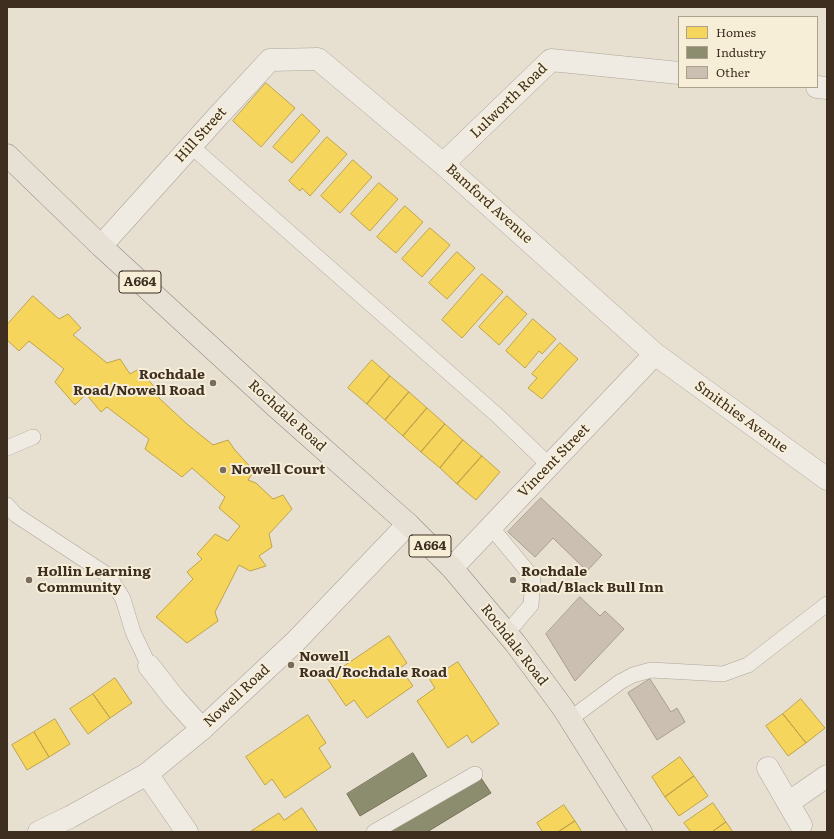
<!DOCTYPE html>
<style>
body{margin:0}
#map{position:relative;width:834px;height:839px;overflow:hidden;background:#e7e0d1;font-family:Literata,serif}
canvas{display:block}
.frame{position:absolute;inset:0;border:8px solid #3d2e20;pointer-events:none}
.legend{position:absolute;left:678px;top:16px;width:140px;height:72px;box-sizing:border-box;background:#f7eed8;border:1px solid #ada18e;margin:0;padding:5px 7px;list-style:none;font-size:12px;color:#3d2e20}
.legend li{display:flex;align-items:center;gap:8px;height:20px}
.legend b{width:20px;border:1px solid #ada18e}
</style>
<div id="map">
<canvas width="834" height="839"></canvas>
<div class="frame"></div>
<ul class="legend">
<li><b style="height:11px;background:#f6d55c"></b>Homes</li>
<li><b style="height:11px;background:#8c8c6e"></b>Industry</li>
<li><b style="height:11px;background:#cbbfb2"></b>Other</li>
</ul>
</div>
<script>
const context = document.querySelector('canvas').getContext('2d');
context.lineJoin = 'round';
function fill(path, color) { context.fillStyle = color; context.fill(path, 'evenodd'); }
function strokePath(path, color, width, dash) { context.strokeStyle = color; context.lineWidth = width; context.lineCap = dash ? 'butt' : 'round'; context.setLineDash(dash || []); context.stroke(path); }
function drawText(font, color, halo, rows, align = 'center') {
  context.font = font + ' Literata,serif'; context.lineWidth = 4; context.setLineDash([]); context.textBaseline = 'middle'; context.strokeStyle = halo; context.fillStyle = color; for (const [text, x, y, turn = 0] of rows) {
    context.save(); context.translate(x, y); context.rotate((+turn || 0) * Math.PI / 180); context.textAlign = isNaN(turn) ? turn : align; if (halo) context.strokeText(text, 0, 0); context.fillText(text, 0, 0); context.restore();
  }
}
const homes = new Path2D(`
 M266 83 295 108 261 147 233 121Z
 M302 114 320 131 292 163 273 147Z
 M327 137 347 154 310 196 302 188 300 191 289 181Z
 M353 160 372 177 340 213 321 196Z
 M379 183 398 199 370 231 351 214Z
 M405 206 423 222 396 253 377 237Z
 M430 228 450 245 422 277 402 259Z
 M457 252 475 268 447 299 429 283Z
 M482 274 503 292 462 338 442 320Z
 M33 296 59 319 68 314 81 328 73 335 107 363 120 359 130 374 139 369 157 390 159 398 187 424 213 445 228 440 235 450 254 471 248 480 256 483 273 499 283 495 292 509 269 534 272 547 259 556 266 566 250 571 239 565 215 612 218 621 187 643 156 617 193 579 187 572 202 559 197 554 215 534 228 541 240 526 219 508 225 497 192 468 182 477 145 449 149 439 107 407 101 412 86 394 75 405 55 382 64 369 29 341 19 351 7 340V325Z
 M507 296 527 314 499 345 479 327Z
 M533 319 556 339 542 354 539 351 525 368 506 351Z
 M560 343 578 359 542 399 528 388 537 378 532 374Z
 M372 360 390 376 367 404 348 388Z
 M390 376 409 392 385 420 367 404Z
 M409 392 427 408 403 436 385 420Z
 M427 408 445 424 421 452 403 436Z
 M445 424 463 440 440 468 421 452Z
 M463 440 482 456 457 484 440 468Z
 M482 456 500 472 476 500 457 484Z
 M389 636 407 663 400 668 413 686 367 718 354 700 346 706 327 678Z
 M458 662 499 724 472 743 467 735 448 748 417 701 435 688 430 680Z
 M115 678 132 703 110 718 93 694Z
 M93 694 110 718 88 734 70 709Z
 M801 699 825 728 806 743 783 714Z
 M783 714 806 743 788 756 766 726Z
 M308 715 326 743 319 748 331 767 285 798 272 779 265 785 246 757Z
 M55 719 70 744 49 757 34 732Z
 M34 732 49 757 27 770 12 745Z
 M680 757 694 776 665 797 652 777Z
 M694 776 708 796 679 816 665 797Z
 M713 803 726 822 712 832H691L684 823Z
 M564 805 575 821 558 832H540L542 831 537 823Z
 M302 808 318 832 251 831 279 813 284 820Z
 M575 821 582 832H558Z
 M726 822 733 832H712Z`);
const industry = new Path2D(`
 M413 753 427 776 360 816 347 794Z
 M479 775 491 793 427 832H386Z`);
const building = new Path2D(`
 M541 498 602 555 587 571 553 538 535 557 508 532Z
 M580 597 600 616 605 611 624 629 575 681 546 634Z
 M650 679 671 712 677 708 685 722 657 740 628 693Z`);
const service = new Path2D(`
 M191 146 498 416 549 465
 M7 448 33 437
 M7 505 16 515 109 576 123 599 133 632 149 666
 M491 527 533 578 531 605 507 633
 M570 719 620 682 633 675 651 670 723 674 748 665 827 604
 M374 832 475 774`);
const minor = new Path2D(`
 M817 87 827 88
 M443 164 551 60 679 73
 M101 246 219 115 270 60 318 59 443 164 655 354 827 479
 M452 568 655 354
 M149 666 174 698 202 729
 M768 768 801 825
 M147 774 187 832
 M788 803 827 776`);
const tertiary = new Path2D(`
 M39 832 70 817 147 774 202 729 295 642 408 524`);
const primary = new Path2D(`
 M7 155 101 246 275 406 408 524 452 568 515 643 563 708 641 832`);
const markers = [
 [213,383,4,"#786c5e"],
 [223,470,4,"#786c5e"],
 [29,580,4,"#786c5e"],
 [513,580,4,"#786c5e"],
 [291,665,4,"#786c5e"]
];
const shields = [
 [140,282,42],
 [430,546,42]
];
const shieldNames = [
 ["A664",140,282],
 ["A664",430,546]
];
const streetNames = [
 ["Lulworth Road",509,101,-44],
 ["Hill Street",201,135,-48],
 ["Bamford Avenue",489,204,42],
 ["Rochdale Road",287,416,42],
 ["Smithies Avenue",741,417,36],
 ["Vincent Street",554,461,-46],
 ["Rochdale Road",514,645,52],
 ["Nowell Road",237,696,-43]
];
const poiNames = [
 ["Rochdale",205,375,"right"],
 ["Road/Nowell Road",205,391,"right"],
 ["Nowell Court",231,470],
 ["Hollin Learning",37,572],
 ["Community",37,588],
 ["Rochdale",521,572],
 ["Road/Black Bull Inn",521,588],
 ["Nowell",299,657],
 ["Road/Rochdale Road",299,673]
];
fill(homes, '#f6d55c');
strokePath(homes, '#bea34a', 1);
fill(industry, '#8c8c6e');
strokePath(industry, '#747057', 1);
fill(building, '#cbbfb2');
strokePath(building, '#a89c90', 1);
strokePath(service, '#ada599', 16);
strokePath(minor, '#ada599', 23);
strokePath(tertiary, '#ada599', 23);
strokePath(primary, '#928b80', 23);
strokePath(service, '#efebe3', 15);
strokePath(minor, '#efebe3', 22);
strokePath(tertiary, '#efebe3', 22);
strokePath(primary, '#e6e1d4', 22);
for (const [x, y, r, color] of markers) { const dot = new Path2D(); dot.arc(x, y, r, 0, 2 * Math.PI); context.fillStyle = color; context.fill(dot); strokePath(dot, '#f7eed8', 1.5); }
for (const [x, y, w] of shields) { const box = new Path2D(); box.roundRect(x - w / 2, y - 11, w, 22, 3); context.fillStyle = '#f7eed8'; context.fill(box); strokePath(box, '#3d2e20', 1); }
drawText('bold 13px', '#3d2e20', null, shieldNames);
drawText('14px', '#3d2e20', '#f7eed8', streetNames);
drawText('bold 14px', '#3d2e20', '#f7eed8', poiNames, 'left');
</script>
